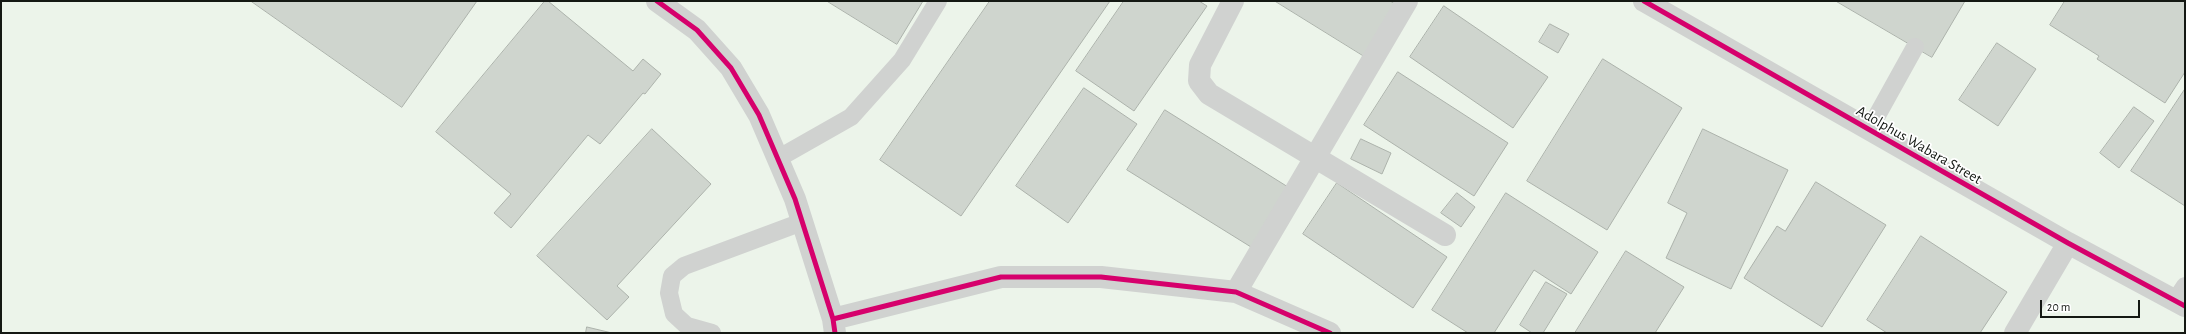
<!DOCTYPE html>
<style>
body{margin:0}
#map{position:relative;width:2186px;height:334px;overflow:hidden;background:#ecf4ea;font-family:"Alegreya Sans",sans-serif}
canvas{display:block}
.frame{position:absolute;inset:0;border:2px solid #141813;pointer-events:none}
.scale{position:absolute;left:2040px;top:300px;width:100px;height:18px;box-sizing:border-box;border:2px solid #141813;border-top:0;padding-left:5px;font-size:12px;line-height:14px;white-space:nowrap;color:#141813;-webkit-text-stroke:3px #fff;paint-order:stroke}
</style>
<div id="map">
<canvas width="2186" height="334"></canvas>
<div class="frame"></div>
<div class="scale">20 m</div>
</div>
<script>
const context = document.querySelector('canvas').getContext('2d');
context.lineJoin = 'round';
function fill(path, color) { context.fillStyle = color; context.fill(path, 'evenodd'); }
function strokePath(path, color, width, dash) { context.strokeStyle = color; context.lineWidth = width; context.lineCap = dash ? 'butt' : 'round'; context.setLineDash(dash || []); context.stroke(path); }
function drawText(font, color, halo, rows, align = 'center') {
  context.font = font + ' "Alegreya Sans",sans-serif'; context.lineWidth = 3.5; context.setLineDash([]); context.textBaseline = 'middle'; context.strokeStyle = halo; context.fillStyle = color; for (const [text, x, y, turn = 0] of rows) {
    context.save(); context.translate(x, y); context.rotate((+turn || 0) * Math.PI / 180); context.textAlign = isNaN(turn) ? turn : align; if (halo) context.strokeText(text, 0, 0); context.fillText(text, 0, 0); context.restore();
  }
}
const building = new Path2D(`
 M251 1H477L402 107Z
 M545 1H548L633 71 643 59 661 74 645 94 643 93 600 144 588 135 511 228 494 213 511 194 436 132Z
 M827 1H923L897 44Z
 M990 1H1110L961 216 880 160Z
 M1124 1H1199L1207 6 1134 111 1076 71Z
 M1275 1H1390L1401 7 1369 59Z
 M1836 1H1965L1932 57Z
 M2065 1H2185V72L2165 103 2097 59 2099 56 2050 25Z
 M1444 6 1548 77 1513 128 1410 57Z
 M1550 24 1569 34 1558 53 1539 42Z
 M1997 43 2036 69 1998 126 1959 100Z
 M1603 59 1682 108 1607 230 1527 181Z
 M1398 72 1508 143 1474 196 1364 125Z
 M1084 88 1137 124 1068 223 1016 186Z
 M2185 89V206L2131 171Z
 M2134 107 2154 121 2119 168 2100 153Z
 M1165 110 1288 187 1251 247 1127 170Z
 M652 129 711 184 617 286 629 297 607 320 537 256Z
 M1703 129 1788 170 1731 289 1666 258 1687 213 1668 203Z
 M1361 139 1391 153 1382 174 1351 159Z
 M1816 182 1886 225 1822 327 1744 278 1777 226 1785 231Z
 M1337 183 1447 257 1413 308 1303 234Z
 M1457 193 1475 207 1461 227 1441 213Z
 M1506 193 1598 252 1571 294 1534 270 1494 333H1468L1432 310Z
 M1921 236 2007 292 1980 333H1887L1867 320Z
 M1626 251 1684 287 1655 333H1575Z
 M1546 282 1567 294 1543 333H1532L1520 325Z
 M587 327 612 333H586Z`);
const service = new Path2D(`
 M1869 130 1915 47
 M777 159 851 117 902 60 938 1
 M2175 301 2185 286
 M712 333 687 326 674 314 669 293 672 276 684 266 802 222`);
const minor = new Path2D(`
 M657 1 697 30 731 68 759 115 795 199 833 319 835 333
 M1233 1 1200 65 1199 81 1209 94 1445 235
 M1644 1 2068 243 2185 306
 M1236 292 1407 1
 M833 319 1001 277H1101L1236 292 1330 333
 M2015 333 2068 243`);
const cycleway = new Path2D(`
 M657 1 697 30 731 68 759 115 795 199 833 319 835 333
 M1644 1 2068 243 2185 306
 M833 319 1001 277H1101L1236 292 1330 333`);
const streetNames = [
 ["Adolphus Wabara Street",1919,145,30]
];
fill(building, '#cfd5ce');
strokePath(building, '#acb2ab', 1);
strokePath(service, '#d0d2d0', 18);
strokePath(minor, '#d0d2d0', 22);
strokePath(cycleway, '#d6006c', 5);
drawText('15px', '#141813', '#fff', streetNames);
</script>
